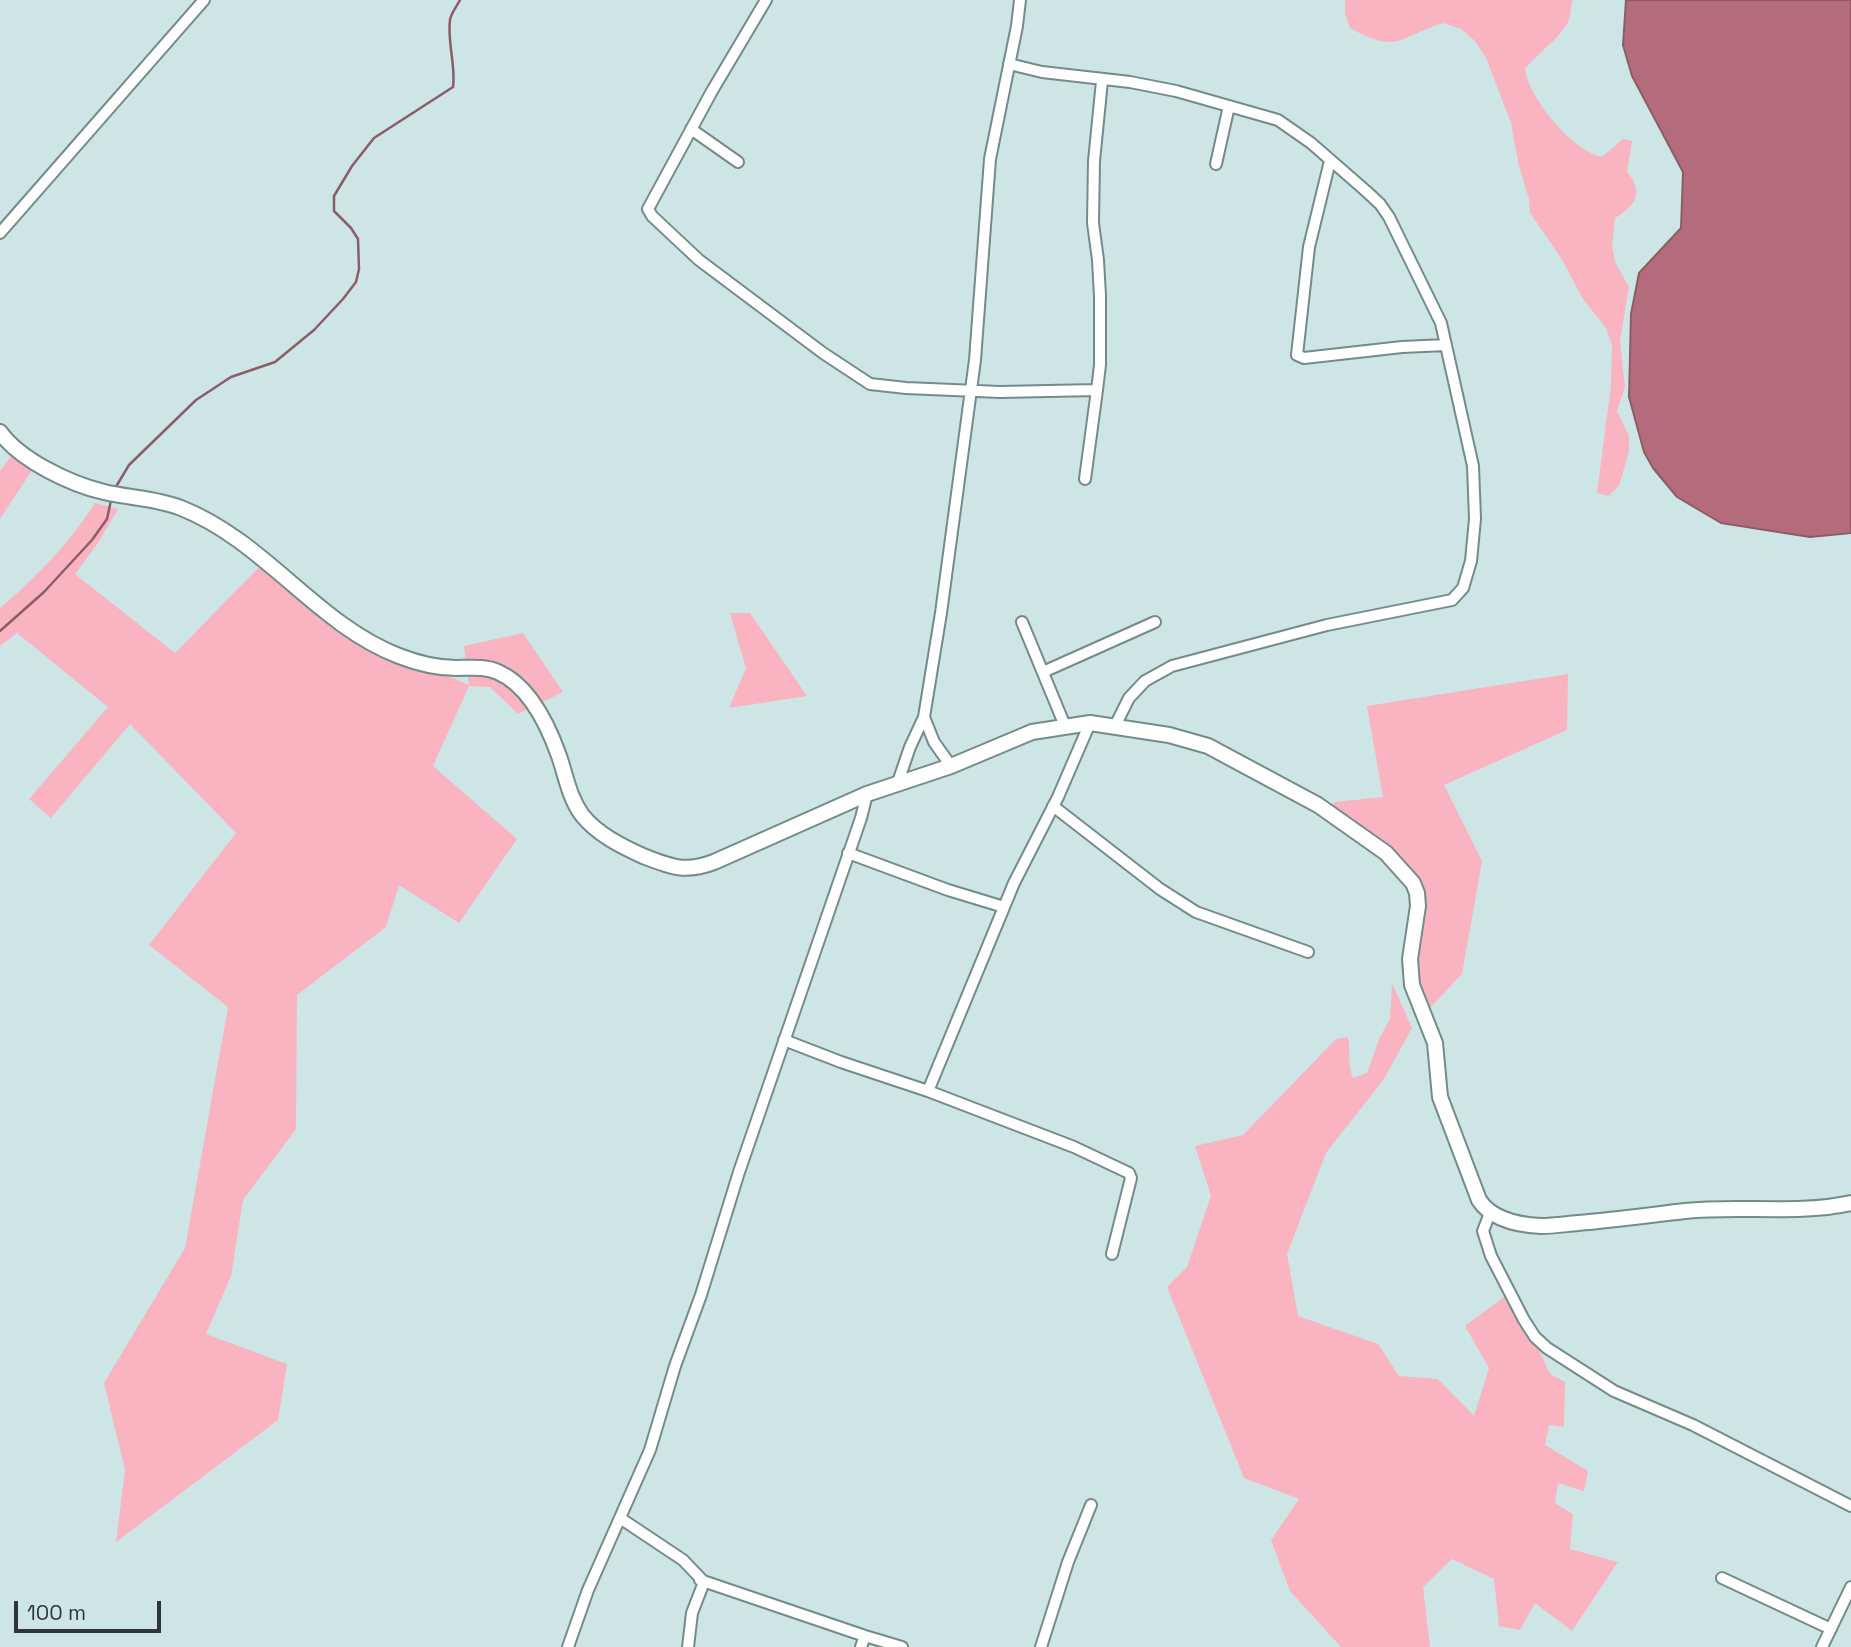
<!DOCTYPE html>
<style>
body{margin:0}
#map{position:relative;width:1851px;height:1647px;overflow:hidden;background:#cde6e5;font-family:"Space Grotesk",sans-serif}
canvas{display:block}
.scale{position:absolute;left:14px;top:1601px;width:147px;height:32px;box-sizing:border-box;border:4px solid #2d3736;border-top:0;padding-left:9px;font-size:21px;line-height:24px;white-space:nowrap;color:#2d3736;-webkit-text-stroke:5px #cde6e5;paint-order:stroke}
</style>
<div id="map">
<canvas width="1851" height="1647"></canvas>
<div class="scale">100 m</div>
</div>
<script>
const context = document.querySelector('canvas').getContext('2d');
context.lineJoin = 'round';
function fill(path, color) { context.fillStyle = color; context.fill(path, 'evenodd'); }
function strokePath(path, color, width, dash) { context.strokeStyle = color; context.lineWidth = width; context.lineCap = dash ? 'butt' : 'round'; context.setLineDash(dash || []); context.stroke(path); }
const green = new Path2D(`
 M1345 0H1573C1570 7 1571 16 1568 22 1559 40 1537 53 1525 69 1529 99 1573 151 1602 157L1623 139 1632 141 1627 172C1645 193 1635 206 1615 218L1612 246 1615 262 1629 287 1620 341 1625 387 1617 411 1629 436V451L1619 486 1608 496 1597 493 1611 385 1612 345 1606 328 1583 299 1561 258 1530 213 1529 199 1519 166 1511 123 1486 58 1475 41 1461 29 1443 23C1398 37 1399 55 1350 28L1345 13Z
 M14 452 34 467 0 519V471Z
 M95 503 118 509 98 543 75 574 175 653 266 560 374 650 429 668 469 685 464 646 523 633 563 692 518 714 490 687 469 686 433 766 517 839 459 923 399 885 386 927 297 995 296 1129 243 1200 231 1276 206 1334 287 1364 278 1420 116 1542 125 1470 104 1383 185 1248 228 1007 149 945 236 833 130 724 51 818 29 799 108 707 17 633 0 646V608C37 577 69 543 95 503Z
 M730 613H750L807 696 729 708 746 668Z
 M1568 674 1567 730 1444 785 1482 861 1462 974 1427 1011 1420 996 1415 958 1423 915 1408 873 1327 817 1335 802 1383 797 1367 706Z
 M1392 983 1412 1028 1384 1079 1326 1153 1287 1254 1298 1316 1378 1344 1399 1376 1438 1379 1474 1416 1489 1368 1465 1326 1512 1291 1550 1374 1565 1382 1564 1427 1549 1425 1545 1445 1588 1471 1584 1491 1558 1483 1555 1503 1573 1514 1570 1549 1618 1562 1572 1631 1535 1603 1520 1630 1499 1626 1494 1579 1452 1559 1423 1587 1430 1647H1341L1290 1591 1271 1540 1299 1499 1244 1478 1167 1287 1187 1267 1211 1196 1195 1146 1243 1135 1336 1039 1348 1037C1351 1052 1347 1064 1353 1078L1367 1073 1380 1037 1390 1019Z`);
const water = new Path2D(`
 M1626 0H1851V533L1810 537 1721 523 1677 497 1653 468 1644 452 1629 397 1631 314 1639 273 1681 228 1683 172 1632 76 1623 45Z`);
const stream = new Path2D(`
 M114 490 129 465 196 400 231 377 275 362 314 330 343 299 356 282 359 269 358 239 351 228 334 211V196L352 166 374 138 453 87C456 65 447 42 450 20 451 13 457 6 460 0
 M0 631 44 592 92 540 107 519 111 500`);
const minor = new Path2D(`
 M766 0 712 91 648 209 652 216 699 260 823 353 870 384 906 388 1000 392 1097 390 1100 365V296L1098 260 1093 223 1094 161 1102 81
 M1009 64 1042 72 1130 82 1176 91 1278 120 1311 143 1366 191 1380 204 1389 217 1441 323 1473 466 1475 519 1471 561 1463 588 1452 600 1327 625 1172 666 1145 681 1129 698 1115 726
 M691 129 738 162
 M1330 161 1309 247 1297 355 1304 358 1402 347 1446 345
 M1216 164 1229 106
 M0 233 204 0
 M1085 479 1097 390
 M1022 622 1065 726
 M1043 672 1155 622
 M924 717 934 742 951 766
 M897 785 910 747 924 717 941 613 975 360 990 159 1017 26 1020 0
 M1053 806 1160 889 1196 912 1308 952
 M848 853 948 890 1004 907
 M784 1040 841 1062 928 1091 1014 883 1058 797 1090 723
 M928 1091 1074 1147 1129 1173 1131 1178 1112 1254
 M1490 1213 1483 1231 1491 1256 1524 1320 1535 1337 1547 1348 1614 1391 1693 1425 1851 1506
 M620 1518 683 1560 704 1582 692 1613 688 1647
 M1722 1578 1831 1629
 M700 1580 865 1636 861 1647
 M865 1636 902 1647
 M568 1647 588 1590 650 1450 675 1366 701 1295 739 1172 861 818 867 794
 M1041 1647 1068 1562 1091 1505
 M1822 1647 1851 1587`);
const secondary = new Path2D(`
 M0 432C20 460 70 484 104 492 129 498 156 498 181 508 265 541 316 624 399 656 417 663 437 668 456 668 470 668 485 666 498 672 530 686 548 725 559 756 566 776 569 797 582 815 597 834 621 846 643 856 671 867 685 873 714 862L867 794 951 766 1032 732 1090 723 1169 735 1208 746 1318 805 1386 853 1413 883 1417 893 1418 906 1410 959 1412 985 1435 1043 1440 1097 1479 1200C1492 1220 1519 1225 1541 1226 1553 1226 1566 1224 1578 1223 1614 1220 1650 1215 1685 1211 1742 1205 1794 1215 1851 1203`);
fill(green, '#fab3c1');
fill(water, '#b46c7c');
strokePath(water, '#8c5c67', 2);
strokePath(stream, '#8c5c67', 2.5);
strokePath(minor, '#748b8a', 14);
strokePath(secondary, '#748b8a', 18);
strokePath(minor, '#fff', 10);
strokePath(secondary, '#fff', 14);
</script>
